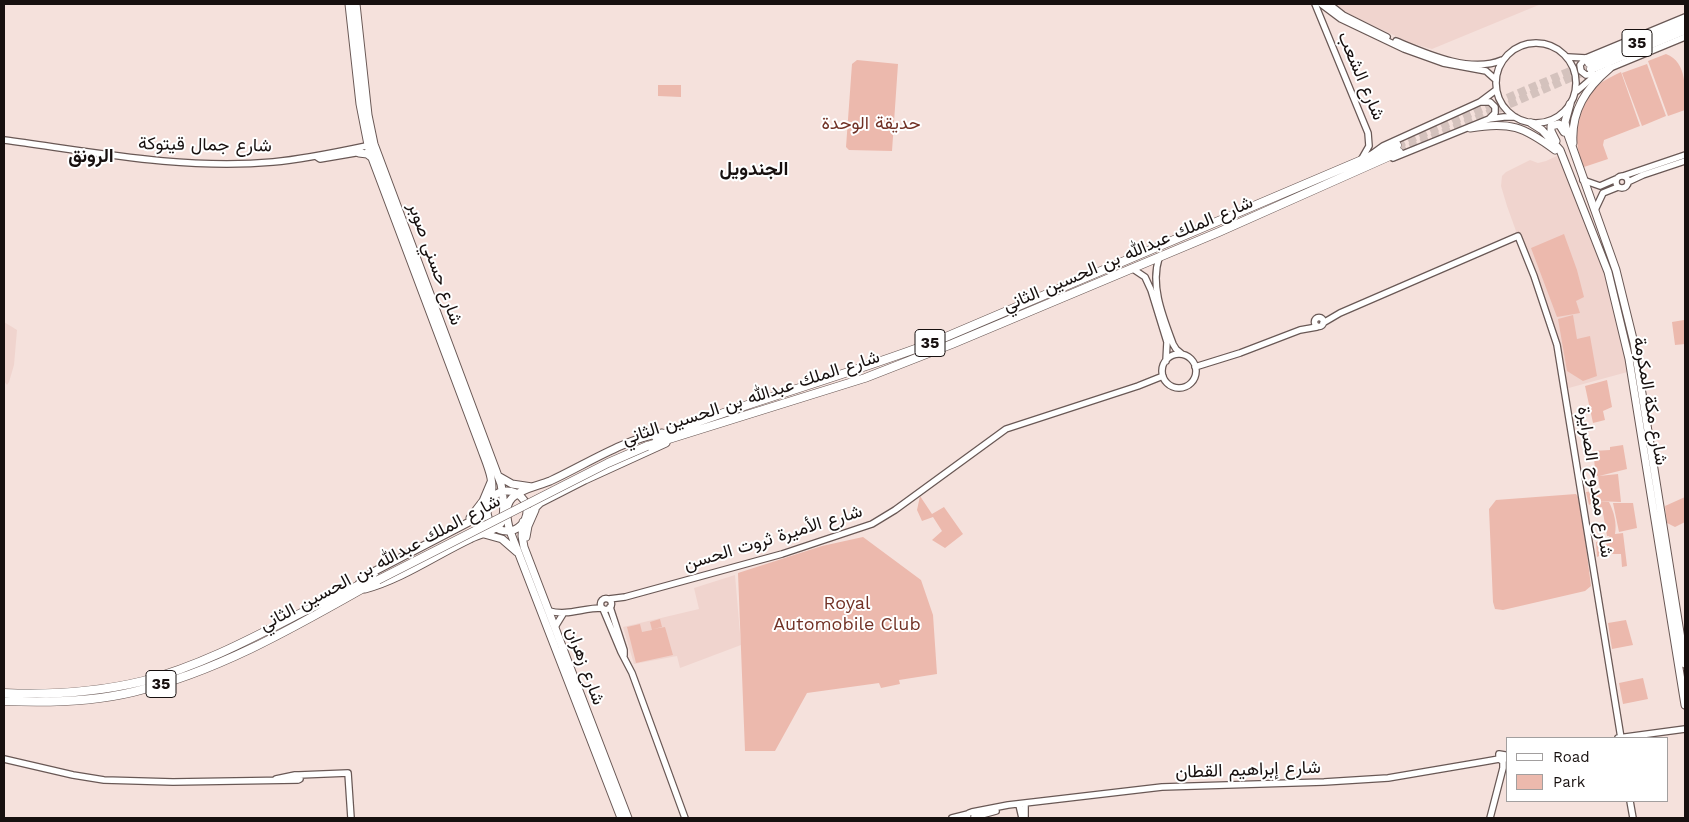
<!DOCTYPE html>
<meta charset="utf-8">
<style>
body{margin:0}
#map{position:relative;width:1689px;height:822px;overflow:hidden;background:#f5e1dc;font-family:"Work Sans",sans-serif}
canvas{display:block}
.frame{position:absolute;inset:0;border:5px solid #17100f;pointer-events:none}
.legend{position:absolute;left:1506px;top:737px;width:162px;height:65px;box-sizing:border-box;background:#fff;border:1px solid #a29f9f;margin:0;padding:6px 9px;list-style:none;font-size:15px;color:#17100f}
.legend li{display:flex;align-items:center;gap:10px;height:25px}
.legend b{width:25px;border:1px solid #a29f9f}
</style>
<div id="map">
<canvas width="1689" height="822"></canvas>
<div class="frame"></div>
<ul class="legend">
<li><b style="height:6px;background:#fff"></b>Road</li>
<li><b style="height:14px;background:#ecb9ad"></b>Park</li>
</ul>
</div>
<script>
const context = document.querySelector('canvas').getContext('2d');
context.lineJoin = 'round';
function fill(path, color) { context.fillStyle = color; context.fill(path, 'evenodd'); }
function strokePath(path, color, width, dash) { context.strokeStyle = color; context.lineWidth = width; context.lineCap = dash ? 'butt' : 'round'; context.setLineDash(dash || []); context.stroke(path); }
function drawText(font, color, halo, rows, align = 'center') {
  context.font = font + ' "Work Sans",Vazirmatn,sans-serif'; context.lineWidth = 4; context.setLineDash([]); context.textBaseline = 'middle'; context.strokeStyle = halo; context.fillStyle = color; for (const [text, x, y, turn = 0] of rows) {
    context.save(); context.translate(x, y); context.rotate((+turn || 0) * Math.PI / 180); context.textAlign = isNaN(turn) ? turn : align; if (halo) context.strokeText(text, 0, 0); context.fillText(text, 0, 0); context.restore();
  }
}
const built = new Path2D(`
 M1335 4H1541L1432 49 1410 43 1343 11Z
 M1561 154 1608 272 1631 371 1565 389 1557 345 1507 206 1501 186 1502 176 1506 172 1530 160 1538 163 1546 161Z
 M4 322 17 330 14 365 9 382 7 385 4 381Z
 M735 575 741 645 680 668 677 656 634 664 623 627 699 609 694 588Z`);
const green = new Path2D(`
 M1666 54C1688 62 1685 91 1685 110L1668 116 1648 61Z
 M857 60 898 64 892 151 849 150 846 147 852 64Z
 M1647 64 1666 116 1642 126 1622 73Z
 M1621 72 1640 126 1604 140 1603 145 1608 159 1584 167C1571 143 1577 106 1597 86 1604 80 1613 76 1621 72Z
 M658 85H681V97L658 96Z
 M1564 234 1577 270 1584 297 1576 301 1580 313 1557 317 1531 248Z
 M1573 315 1577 339 1590 336 1597 376 1583 381 1567 371 1558 319Z
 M1684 320 1685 344 1675 345 1672 322Z
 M1607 380 1612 407 1603 411 1605 420 1593 423 1585 386Z
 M1623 445 1627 469 1599 476 1618 474 1621 502 1597 501 1609 502C1614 512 1617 523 1615 534L1623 533 1627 566 1622 567 1621 554H1604L1597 557 1596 542 1603 541 1610 536H1607L1602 507 1593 508 1596 501 1589 505 1586 492 1600 490 1598 476H1596L1593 451 1610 450V447Z
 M1576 494 1580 500 1591 586 1585 591 1503 610 1495 609 1493 602 1489 509 1496 500Z
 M920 496 932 514 944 507 963 534 945 548 932 540 942 531 933 517 922 521 917 510Z
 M1685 497V522L1675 527 1667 523 1665 506Z
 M1613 503H1633L1637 528 1619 532Z
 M863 537 921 580 933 615 937 674 899 680 900 684 881 688 879 683 807 693 775 751H745L738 573 822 546Z
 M660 619 662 627 653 629 665 627 673 655 636 663 627 627 640 624 642 632 652 630 650 622Z
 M1626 620 1633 645 1612 649 1608 623Z
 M1643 678 1648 699 1623 704 1619 683Z`);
const highwayTunnel = new Path2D(`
 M1397 145 1589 63
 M1399 152 1591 69`);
const minor = new Path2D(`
 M1315 4 1368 133 1369 146 1361 160
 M1321 4 1341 19 1404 49 1443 63 1486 71 1496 80
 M1329 4 1343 15 1387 37
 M1396 41C1425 53 1470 74 1502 60
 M1496 83a40 40 0 1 1 80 0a40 40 0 1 1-80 0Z
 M1568 57 1586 58 1685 17
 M1586 58 1580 65 1581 71 1586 75 1594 74
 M1577 91 1598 73 1685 37
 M1482 102H1490L1495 107V113L1489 119
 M4 140C93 152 183 170 273 162 306 159 338 152 371 145
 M1372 154 1383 146 1480 102 1496 90
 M317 157 320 159 361 152
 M1393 158 1489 119 1504 117H1515
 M1616 182a6 6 0 1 1 12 0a6 6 0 1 1-12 0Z
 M1623 176 1685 155
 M1583 180 1600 186 1616 179
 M1628 182 1643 175 1685 161
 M1595 210 1603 193 1618 187
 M1159 258C1150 286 1163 317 1173 344L1176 349 1182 354
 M1133 269 1145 277 1151 290 1167 342 1166 361
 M1314.5 322a4.5 4.5 0 1 1 9 0a4.5 4.5 0 1 1-9 0Z
 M1323 323 1340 313 1518 236 1534 276 1557 345 1621 738
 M1162 371a17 17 0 1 1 34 0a17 17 0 1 1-34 0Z
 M1195 367 1240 353 1300 330 1317 327
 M600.5 604a5.5 5.5 0 1 1 11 0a5.5 5.5 0 1 1-11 0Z
 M609 599 625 597 782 554 872 524 895 510 1006 429 1138 386 1163 376
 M610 607 624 650V655
 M603 609 621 652 632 673 685 818
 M549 611C568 616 582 608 602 608
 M555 627 563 614
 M1618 738 1685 729
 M4 759 73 775 104 780 173 782 298 780 300 779 299 775H295V780
 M299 775 348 773 351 818
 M276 779 295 775
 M1630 801 1633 818
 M1025 804V818
 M1019 805 1022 818
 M972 812 1008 805 1162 787 1324 782 1388 778 1482 762 1499 759 1502 761 1505 759V755L1499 754V759
 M974 817 996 811
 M952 818 968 814
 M968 818 967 815 969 813 972 812 974 814
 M1490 818 1503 768V760`);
const major = new Path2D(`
 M349 4 360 104 369 150 481 448C487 465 496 482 490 500
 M356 4 368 115 374 144 501 484C503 495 506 513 501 523 495 532 479 534 470 539 436 555 402 579 365 589
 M1570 104 1565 122 1567 132 1616 270 1634 343 1685 664
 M1531 123 1542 130 1560 150 1608 272 1629 359 1685 705
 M1470 128C1510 121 1524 127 1555 150
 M1556 141 1551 131V126L1559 124 1564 132
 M1573 143C1571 111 1586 88 1610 68
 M359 153 367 154 371 157
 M498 476 512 484 532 487
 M487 511a20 20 0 1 1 40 0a20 20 0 1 1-40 0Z
 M526 517 540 503 585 480 666 443
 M470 518 483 501 491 482
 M523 522 522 536 524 547 628 818
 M484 534 502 539 517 552
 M526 537 528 526 535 510
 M359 584 362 580 375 571 471 521 488 506
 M621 818 510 531C507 521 504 506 512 498 520 489 538 486 550 481 585 465 624 439 662 433`);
const highway = new Path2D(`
 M1589 63 1685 22
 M1591 69 1685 30
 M656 437C747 402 842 377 934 342L1397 145
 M647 446 865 378 952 344 1219 232 1399 152
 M4 693C50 695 98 692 143 681 196 667 245 642 293 617 320 603 348 591 375 577
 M4 701C46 703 91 702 133 692 221 671 300 624 378 580`);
const highwayBridge = new Path2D(`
 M378 580 608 463 647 446`);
const shields = [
 [1637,43,30],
 [930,343,30],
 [161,684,30]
];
const shieldNames = [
 ["35",1637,43],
 ["35",930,343],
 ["35",161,684]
];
const streetNames = [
 ["شارع الشعب",1361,76,67],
 ["شارع جمال قيتوكة",205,145,1],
 ["شارع الملك عبدالله بن الحسين الثاني",1128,254,-23],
 ["شارع حسني صوبر",435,264,70],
 ["شارع الملك عبدالله بن الحسين الثاني",751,398,-18],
 ["شارع مكة المكرمة",1650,401,80],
 ["شارع ممدوح الصرايرة",1595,482,81],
 ["شارع الأميرة ثروت الحسن",773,538,-17],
 ["شارع الملك عبدالله بن الحسين الثاني",380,563,-28],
 ["شارع زهران",585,666,70],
 ["شارع إبراهيم القطان",1248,770,-2]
];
const parkNames = [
 ["حديقة الوحدة",871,124],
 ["Royal",847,604],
 ["Automobile Club",847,625]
];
const neighbourhoodNames = [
 ["الرونق",91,156],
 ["الجندويل",754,169]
];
fill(built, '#f0d4ce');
fill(green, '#ecb9ad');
strokePath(highwayTunnel, '#d4c2bd', 8, [8, 4]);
strokePath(minor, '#695855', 8);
strokePath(major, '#695855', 9);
strokePath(highway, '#695855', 9);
strokePath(minor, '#fff', 5.5);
strokePath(major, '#fff', 7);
strokePath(highway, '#fff', 8);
strokePath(highwayBridge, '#695855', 9, []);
strokePath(highwayBridge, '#fff', 8);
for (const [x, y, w] of shields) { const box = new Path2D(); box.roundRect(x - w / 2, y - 13.5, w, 27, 4); context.fillStyle = '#fff'; context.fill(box); strokePath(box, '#17100f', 1); }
drawText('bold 16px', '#17100f', null, shieldNames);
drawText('18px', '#17100f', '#fff', streetNames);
drawText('18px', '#713125', '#fff', parkNames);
drawText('bold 19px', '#17100f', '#fff', neighbourhoodNames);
</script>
